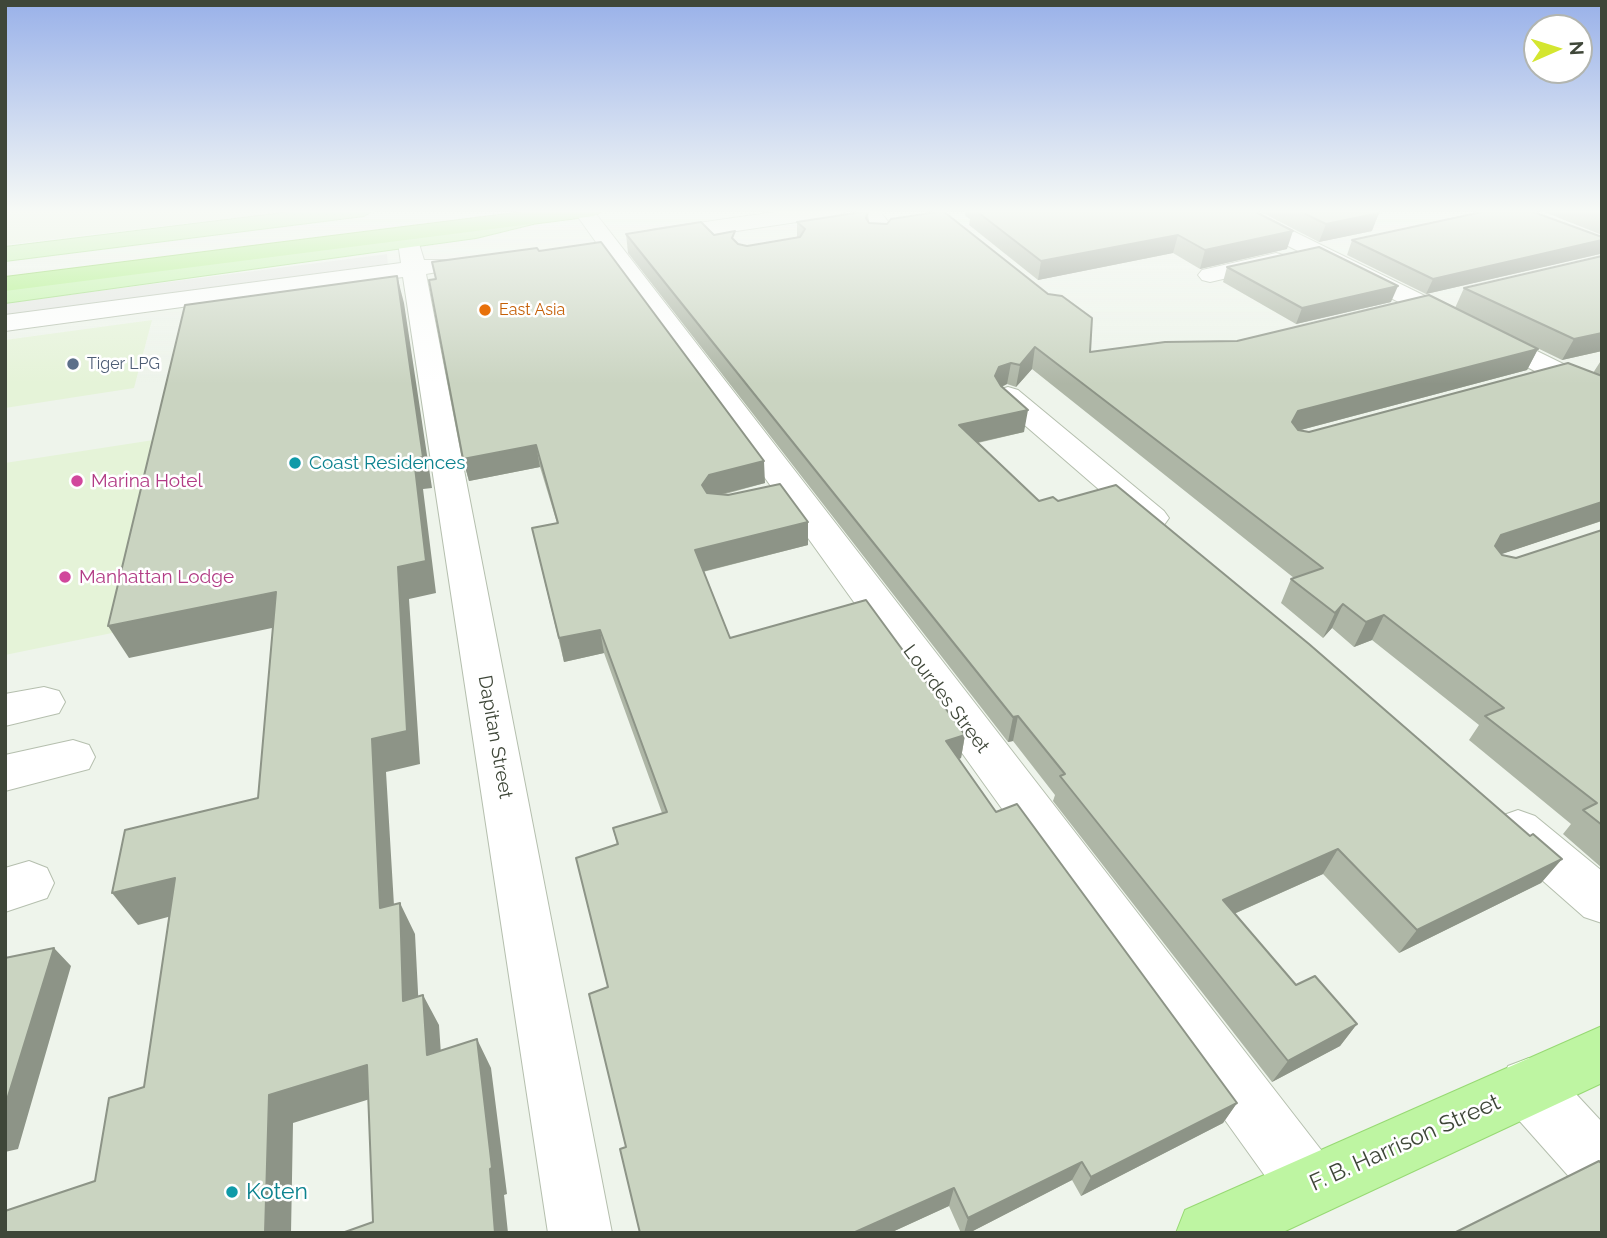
<!DOCTYPE html>
<style>
body{margin:0}
#map{position:relative;width:1607px;height:1238px;overflow:hidden;background:#eef4eb;font-family:Raleway,sans-serif}
canvas{display:block}
.frame{position:absolute;inset:0;border:7px solid #3f4739;pointer-events:none}
.north{position:absolute;left:1523px;top:14px;width:70px;height:70px;box-sizing:border-box;background:#fff;border:2px solid #b2b5b0;border-radius:50%;rotate:87deg;font-size:19px;font-weight:700;line-height:28px;text-align:center;color:#3f4739}
.north::after{content:'';display:block;margin:auto;width:24px;height:32px;background:#d4e630;clip-path:polygon(50% 0,100% 100%,50% 72%,0 100%)}
</style>
<div id="map">
<canvas width="1607" height="1238"></canvas>
<div class="frame"></div>
<div class="north">N</div>
</div>
<script>
const context = document.querySelector('canvas').getContext('2d');
context.lineJoin = 'round';
function fill(path, color) { context.fillStyle = color; context.fill(path, 'evenodd'); }
function strokePath(path, color, width, dash) { context.strokeStyle = color; context.lineWidth = width; context.lineCap = dash ? 'butt' : 'round'; context.setLineDash(dash || []); context.stroke(path); }
function drawText(font, color, halo, rows, align = 'center') {
  context.font = font + ' Raleway,sans-serif'; context.lineWidth = 5; context.setLineDash([]); context.textBaseline = 'middle'; context.strokeStyle = halo; context.fillStyle = color; for (const [text, x, y, turn = 0] of rows) {
    context.save(); context.translate(x, y); context.rotate((+turn || 0) * Math.PI / 180); context.textAlign = isNaN(turn) ? turn : align; if (halo) context.strokeText(text, 0, 0); context.fillText(text, 0, 0); context.restore();
  }
}
const commercial = new Path2D(`
 M5 210H302L5 245Z
 M152 320 134 388 5 408V340Z
 M160 439 112 633 5 655V463Z`);
const parking = new Path2D(`
 M387 254 388 264 5 315V303Z`);
const minor = new Path2D(`
 M573 210H593L1332 1164 1341 1186 1332 1208 1310 1217 1288 1208Z
 M789 210H847L837 216 656 243 648 241 645 236 648 231 656 229Z
 M857 210H879L893 228 886 240H870L867 235 871 228Z
 M1222 210H1250L1602 383V403L1592 400 1225 214Z
 M409 235 417 237 424 260H448L452 265 448 270 426 274 612 1233H548L403 277 5 331V315L401 263 398 242 401 237Z
 M1276 253 1284 255 1288 260 1284 265 1210 282 1202 280 1198 275 1202 270Z
 M1008 387 1018 390 1164 511 1169 518 1164 525 1152 528 1140 525 998 402 994 396 998 390Z
 M44 687 59 691 65 702 59 713 5 726V694Z
 M73 740 89 745 95 757 89 769 5 791V755Z
 M1518 810 1535 816 1602 871V923L1584 917 1501 844 1494 830 1501 816Z
 M29 861 47 868 54 883 47 898 5 912V868Z
 M1529 1058 1550 1066 1602 1122V1198L1580 1189 1508 1108 1500 1087 1508 1066Z`);
const major = new Path2D(`
 M308 210H374L364 216 5 261V247Z
 M525 213 533 214 536 219 533 224 476 238 5 303V289L409 235 476 224Z
 M1602 1026V1083L1281 1233H1176L1185 1210Z`);
const highway = new Path2D(`
 M539 210H604L594 216 5 291V277Z`);
const wall = new Path2D(`
 M966 210H1252L1287 249 1200 269 1173 253 1038 280 969 225 970 219 965 216Z
 M1257 210H1374L1372 231 1319 242Z
 M1539 210H1602V235Z
 M868 211 869 223 1090 352 1538 349 1527 370 1301 430 1309 432 1593 373 1602 359V521L1501 554 1502 555 1516 558 1602 530V868L1563 834 1571 824 1469 740 1479 725 1372 640 1354 647 1332 628 1323 638 1281 603 1291 579 1294 578 1032 369 1016 387 1007 384 1002 387 1024 432 978 443 1039 501H1058L1562 859 1541 883 1399 953 1323 874 1234 914 1296 985 1357 1024 1340 1046 1272 1082 1053 801 1055 795 1013 741 1008 742 628 253 626 234 714 235 736 242 738 244 747 246 797 238V222Z
 M1602 237V250L1600 254 1426 294 1347 255 1352 240Z
 M539 251 765 483 722 495 808 522V545L703 572 730 638 965 735 961 758 959 759 996 812 1237 1103 1223 1123 1081 1196 1072 1180 969 1233H961L949 1206 890 1233H640L626 1147 608 987 617 845 613 828 662 813 604 653 564 662 537 550 557 523 540 467 469 481 463 459 436 279Z
 M1602 256V351L1562 360 1455 308 1464 288Z
 M1227 267 1391 302 1296 324 1223 282Z`);
const shadedWall = new Path2D(`
 M1379 213 1372 231 1319 242 1326 224Z
 M1293 231 1287 249 1200 269 1205 250Z
 M1178 235 1173 253 1038 280 1041 261Z
 M1602 240V250L1600 254 1426 294 1433 279Z
 M397 276 404 303 432 488 423 489 436 593 409 599 420 764 386 772 396 939 380 908 372 739 414 459Z
 M1398 286 1391 302 1296 324 1302 308Z
 M1602 333V351L1562 360 1574 339Z
 M1035 347 1032 369 1016 387 1020 365Z
 M1538 349 1527 370 1289 433 1292 422 1298 411Z
 M1011 363 1007 384 996 389 995 376 999 367Z
 M1028 410 1024 432 957 447 959 425Z
 M536 445 540 467 469 481 463 459Z
 M764 461 765 483 710 497 702 485 709 475Z
 M1602 502 1601 521 1487 559 1501 535Z
 M808 522V545L697 573 695 550Z
 M276 592 291 624 129 658 108 626Z
 M1343 604 1332 628 1323 638 1335 613Z
 M1384 615 1372 640 1354 647 1366 622Z
 M600 630 604 653 564 662 559 638Z
 M1018 716 1013 741 1008 742 1013 717Z
 M965 735 961 758 943 765 946 741Z
 M1338 849 1323 874 1211 924 1223 900Z
 M1562 859 1541 883 1399 953 1417 930Z
 M175 878 198 909 138 925 112 893Z
 M400 903 415 934 420 1031 403 1001Z
 M54 948 71 966 18 1149 5 1152V1106Z
 M423 995 439 1025 443 1084 427 1055Z
 M1357 1024 1340 1046 1272 1082 1288 1061Z
 M477 1039 491 1068 507 1194 504 1195 508 1233H495Z
 M367 1065 386 1094 293 1123 291 1233H265L269 1095Z
 M1237 1103 1223 1123 1081 1196 1091 1177Z
 M1082 1162 1072 1180 969 1233H964L968 1218Z
 M954 1188 949 1206 890 1233H853Z`);
const building = new Path2D(`
 M975 210H1252L1293 231 1205 250 1178 235 1041 261Z
 M1297 210H1374L1379 213 1326 224Z
 M1491 210H1528L1602 237V240L1433 279 1352 240Z
 M868 211 866 218 869 223 887 224 891 219 943 211 1048 294 1062 296 1092 318 1090 352 1165 342 1237 341 1429 295 1538 349 1298 411 1292 422 1298 430 1309 432 1568 363 1602 376V502L1501 535 1495 546 1502 555 1516 558 1602 530V825L1583 810 1597 803 1485 716 1504 708 1384 615 1366 622 1343 604 1335 613 1291 579 1323 568 1035 347 1020 365 1011 363 999 367 995 376 1001 386 1028 410 959 425 1039 501 1053 497 1058 501 1116 485 1309 644 1530 836 1533 834 1562 859 1417 930 1338 849 1223 900 1296 985 1315 976 1357 1024 1288 1061 1060 776 1065 774 1018 716 1013 717 626 234 701 222 714 235 735 231 732 238 738 244 747 246 800 237 805 229 797 222Z
 M601 242 764 461 709 475 702 485 707 493 728 495 780 484 808 522 695 550 730 638 866 600 965 735 946 741 996 812 1017 804 1237 1103 1091 1177 1082 1162 968 1218 954 1188 853 1233H640L620 1149 626 1147 589 994 608 987 576 858 618 844 613 828 667 812 600 630 559 638 532 528 558 523 536 445 463 459 429 280 436 279 432 262 537 248 539 251Z
 M1319 247 1398 286 1302 308 1227 267Z
 M1602 256V333L1574 339 1464 288Z
 M397 276 423 457 414 459 426 561 398 567 407 731 372 739 380 908 400 903 403 1001 423 995 427 1055 477 1039 492 1168 490 1169 495 1233H342L373 1222 367 1065 269 1095 265 1233H5V1211L95 1181 109 1098 144 1087 175 878 112 893 125 830 258 798 276 592 108 626 185 305Z
 M54 948 5 1106V958Z
 M1599 1161 1602 1164V1233H1454Z`);
const markers = [
 [485,310,7,"#e8710a"],
 [73,364,7,"#5c6f8a"],
 [295,463,7,"#0f9aa8"],
 [77,481,7,"#d1479c"],
 [65,577,7,"#d1479c"],
 [232,1192,7,"#0f9aa8"]
];
const farFoodnames = [
 ["East Asia",499,310]
];
const farServicenames = [
 ["Tiger LPG",87,364]
];
const cultureNames = [
 ["Coast Residences",309,463]
];
const hotelNames = [
 ["Marina Hotel",91,481],
 ["Manhattan Lodge",79,577]
];
const streetNames = [
 ["Lourdes Street",946,699,53],
 ["Dapitan Street",495,737,80]
];
const nearStreetnames = [
 ["F. B. Harrison Street",1405,1143,-24]
];
const nearCulturenames = [
 ["Koten",246,1192]
];
fill(commercial, '#e5f3d8');
fill(parking, '#e4e6e2');
strokePath(minor, '#b5bfae', 2);
strokePath(major, '#97d973', 2);
strokePath(highway, '#82cf49', 2);
fill(minor, '#fff');
fill(major, '#bef5a2');
fill(highway, '#a7f179');
fill(wall, '#aeb6a6');
fill(shadedWall, '#8d9487');
fill(building, '#cad4c1');
strokePath(building, '#8d9487', 2);
const sky = context.createLinearGradient(0, 0, 0, 384);
sky.addColorStop(0, '#99b1e9');
sky.addColorStop(0.55, '#f7faf6');
sky.addColorStop(1, '#f7faf600');
context.fillStyle = sky;
context.fillRect(0, 0, 1607, 384);
for (const [x, y, r, color] of markers) { const dot = new Path2D(); dot.arc(x, y, r, 0, 2 * Math.PI); context.fillStyle = color; context.fill(dot); strokePath(dot, '#fff', 2.5); }
drawText('16px', '#c56008', '#fff', farFoodnames, 'left');
drawText('16px', '#4e5e75', '#fff', farServicenames, 'left');
drawText('19px', '#0d838f', '#fff', cultureNames, 'left');
drawText('19px', '#b23c85', '#fff', hotelNames, 'left');
drawText('19px', '#3f4739', '#fff', streetNames);
drawText('23px', '#3f4739', '#fff', nearStreetnames);
drawText('23px', '#0d838f', '#fff', nearCulturenames, 'left');
</script>
